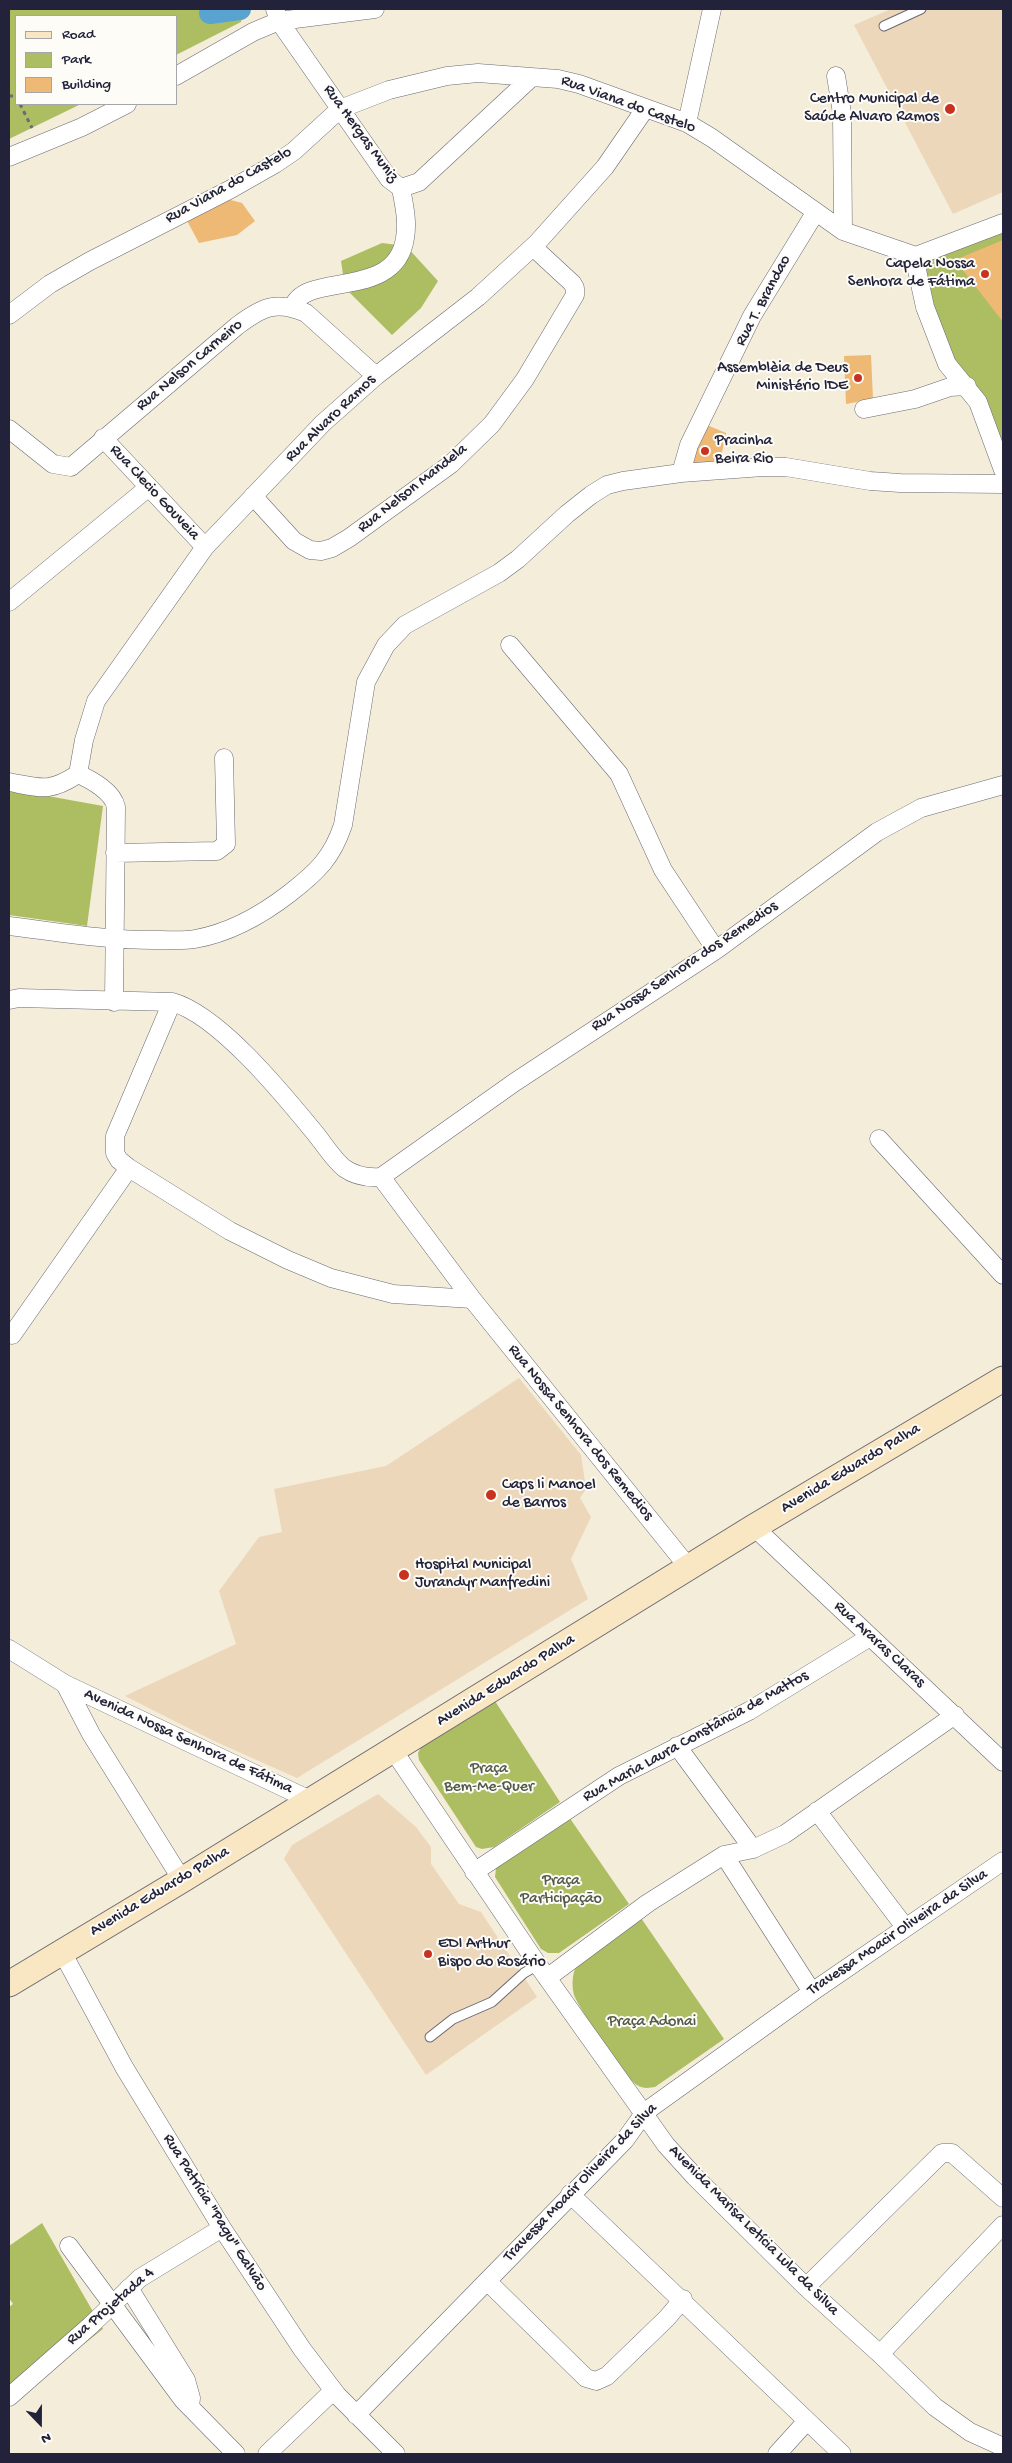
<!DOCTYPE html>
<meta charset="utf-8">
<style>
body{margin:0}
#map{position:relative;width:1012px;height:2463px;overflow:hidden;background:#f3edd9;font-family:"Gochi Hand",sans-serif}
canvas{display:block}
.frame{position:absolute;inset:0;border:10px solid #22223b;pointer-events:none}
.legend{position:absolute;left:15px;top:15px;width:162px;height:90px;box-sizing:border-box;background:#fdfcf7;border:1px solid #a5a5ac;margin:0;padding:6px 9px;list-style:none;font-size:15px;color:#22223b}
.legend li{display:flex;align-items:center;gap:10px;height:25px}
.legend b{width:25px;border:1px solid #a5a5ac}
.north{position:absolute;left:15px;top:2398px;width:50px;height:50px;-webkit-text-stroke:4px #fdfcf7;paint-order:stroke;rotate:158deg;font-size:14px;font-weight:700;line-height:20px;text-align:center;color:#22223b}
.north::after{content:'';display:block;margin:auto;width:18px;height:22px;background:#22223b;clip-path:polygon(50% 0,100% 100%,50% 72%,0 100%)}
</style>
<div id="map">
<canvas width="1012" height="2463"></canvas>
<div class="frame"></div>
<ul class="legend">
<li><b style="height:6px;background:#f9e7c3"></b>Road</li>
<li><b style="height:14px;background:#adbe62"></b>Park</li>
<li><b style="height:14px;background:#edb974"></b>Building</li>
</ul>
<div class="north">N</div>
</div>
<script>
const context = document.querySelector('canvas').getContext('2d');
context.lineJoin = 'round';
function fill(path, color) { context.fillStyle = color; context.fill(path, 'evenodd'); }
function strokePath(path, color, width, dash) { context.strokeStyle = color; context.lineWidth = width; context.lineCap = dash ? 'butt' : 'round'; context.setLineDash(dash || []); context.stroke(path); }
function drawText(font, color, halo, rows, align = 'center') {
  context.font = font + ' "Gochi Hand",sans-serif'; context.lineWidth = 4; context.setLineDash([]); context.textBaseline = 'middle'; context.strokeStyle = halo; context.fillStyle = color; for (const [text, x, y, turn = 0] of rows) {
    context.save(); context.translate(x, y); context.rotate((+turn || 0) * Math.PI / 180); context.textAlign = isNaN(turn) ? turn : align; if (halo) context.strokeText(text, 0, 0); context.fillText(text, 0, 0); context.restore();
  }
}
const built = new Path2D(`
 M891 9H1003V192L953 214 854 25Z
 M519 1378 581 1455 586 1489 580 1498 591 1517 571 1559 588 1599 297 1778 214 1741 125 1696 236 1644 219 1591 259 1537 282 1532 274 1489 386 1466Z
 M378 1794 416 1827 431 1847V1864L459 1904 481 1912 537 1997 426 2075 284 1859 292 1845Z`);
const green = new Path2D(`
 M9 9H243L241 22 176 55V16H16V104H81L9 139Z
 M1003 228V459L959 367 940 333 916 256Z
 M382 243 406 246 438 281 421 308 392 335 345 288 341 261Z
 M9 789 103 806 87 926 9 915Z
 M495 1701 560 1802 494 1847 482 1849 476 1847 419 1760 418 1753 421 1747Z
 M569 1817 629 1904 559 1953H548L541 1949 495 1877 496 1868Z
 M641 1918 724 2039 655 2087C649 2088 643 2089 637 2085 625 2078 580 2010 574 1995 572 1988 572 1979 574 1972 580 1954 625 1930 641 1918Z
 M42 2223 103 2329 15 2398 9 2388V2307L13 2304 9 2298V2246Z`);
const stream = new Path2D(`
 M210 13V9`);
const canal = new Path2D(`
 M210 13 240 9`);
const building = new Path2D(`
 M223 198 242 203 255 221 237 235 199 243 185 217Z
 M1003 240V322L955 260Z
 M871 355 873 399 846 404 844 356Z
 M702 423 726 433 719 467 685 463Z`);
const path = new Path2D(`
 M9 96H16
 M20 104 32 128`);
const lane = new Path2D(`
 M884 26 921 9
 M430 2037 453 2019 492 2002 524 1973 538 1965`);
const street = new Path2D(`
 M275 9 279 21 389 179 401 188 419 182 532 77
 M176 76 253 32 279 21 375 9
 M836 76 842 113 843 231
 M687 123 712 9
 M9 157 82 127 127 104
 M916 256 915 261 925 307 947 364 978 402 1003 470
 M293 307C305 271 396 301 405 238 408 221 404 205 401 188
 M9 315 50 284 90 261 231 189 275 164 294 151 340 109 389 90 447 76 478 73 558 79 579 84 687 123 712 138 843 231 916 256 1003 223
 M864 409 915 399 950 387 967 386
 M9 429 53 464 71 467 237 326C262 307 276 300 306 313L376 376
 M103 438 205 547
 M681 473 689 445 752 316 815 213
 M253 496 294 541 310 550 321 551 332 548 349 538 451 464 492 424 525 379 575 295V288L572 283 533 247
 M9 602 149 487
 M510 645 619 774 663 870 716 950
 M78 774 84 740 96 701 205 547 323 423 376 376 478 297 536 244 605 167 645 109
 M78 774C92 780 113 792 116 807L114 1002
 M9 782C41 788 49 793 78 774
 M115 853 217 851 226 844 224 758
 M9 926C59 932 110 941 161 940 172 940 184 941 195 939 229 933 263 914 290 893 317 872 332 858 343 825L366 682 386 645 405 625 499 573 518 559 567 514 591 495 607 485 623 481 681 473 763 467H786L870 481 900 483 1003 484
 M9 1000 19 998 172 1002C219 1015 283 1094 315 1133 324 1144 333 1159 344 1168 355 1176 368 1178 381 1177
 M172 1002 115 1136V1153L119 1160 129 1168 230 1231 288 1260 331 1278 393 1294 472 1299
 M879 1139 1003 1275
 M12 1335 129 1168
 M754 1527 1003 1762
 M689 1568 472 1299 381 1177 515 1082 716 950 877 832 921 808 1003 785
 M9 1649 65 1684 310 1800
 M65 1684 91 1734 182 1880
 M677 1746 753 1849
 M393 1750 538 1965 666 2145 695 2177 806 2287 880 2354 935 2407 970 2432 1003 2447
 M817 1811 905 1927
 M724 1855 812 1992
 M474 1872 619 1776 749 1711 870 1637
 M61 1950 124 2067 222 2228 302 2349 337 2395 396 2454
 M547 1978 648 1903 724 1855 753 1849 785 1834 955 1715
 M570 2194 842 2454
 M69 2246 183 2400 236 2454
 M487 2281 586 2378 596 2381 607 2376 667 2318 683 2299
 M806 2287 942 2153H952L1003 2198
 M129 2288 186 2380 191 2398 190 2407
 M880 2354 1003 2225
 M9 2397 90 2326 140 2278 222 2228
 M356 2415 625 2140 645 2112 812 1992 1003 1861
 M267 2454 333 2391
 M777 2454 806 2422`);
const secondary = new Path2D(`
 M9 1984 182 1880 754 1527 1003 1379`);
const markers = [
 [950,109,6,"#c8321e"],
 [985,274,5,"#c8321e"],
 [858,378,5,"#c8321e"],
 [705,451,5,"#c8321e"],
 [491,1495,6,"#c8321e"],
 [404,1575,6,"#c8321e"],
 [428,1954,5,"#c8321e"]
];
const poiNames = [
 ["Centro Municipal de",939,100,"right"],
 ["Saúde Alvaro Ramos",939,118,"right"],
 ["Capela Nossa",975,265,"right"],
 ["Senhora de Fátima",975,283,"right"],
 ["Assemblèia de Deus",848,369,"right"],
 ["Ministério IDE",848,387,"right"],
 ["Pracinha",715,442],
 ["Beira Rio",715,460],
 ["Caps Ii Manoel",502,1486],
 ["de Barros",502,1504],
 ["Hospital Municipal",415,1566],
 ["Jurandyr Manfredini",415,1584],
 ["EDI Arthur",438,1945],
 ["Bispo do Rosário",438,1963]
];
const streetNames = [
 ["Rua Viana do Castelo",628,105,20],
 ["Rua Hergas Muniz",360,134,54],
 ["Rua Viana do Castelo",229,186,-29],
 ["Rua T. Brandao",764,301,-62],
 ["Rua Nelson Carneiro",190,366,-40],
 ["Rua Alvaro Ramos",331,419,-44],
 ["Rua Nelson Mandela",413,489,-38],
 ["Rua Clecio Gouveia",154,493,47],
 ["Rua Nossa Senhora dos Remedios",685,967,-34],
 ["Rua Nossa Senhora dos Remedios",580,1433,51],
 ["Avenida Eduardo Palha",851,1469,-31],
 ["Rua Araras Claras",879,1645,43],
 ["Avenida Eduardo Palha",506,1681,-32],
 ["Rua Maria Laura Constância de Mattos",696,1737,-29],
 ["Avenida Nossa Senhora de Fátima",188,1742,25],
 ["Avenida Eduardo Palha",160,1892,-31],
 ["Travessa Moacir Oliveira da Silva",898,1933,-34],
 ["Travessa Moacir Oliveira da Silva",581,2183,-46],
 ["Rua Patrícia \"Pagu\" Galvão",214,2213,58],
 ["Avenida Marisa Letícia Lula da Silva",753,2231,45],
 ["Rua Projetada 4",111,2307,-41]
];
const parkNames = [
 ["Praça",489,1770],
 ["Bem-Me-Quer",489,1788],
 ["Praça",561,1882],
 ["Participação",561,1900],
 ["Praça Adonai",652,2023]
];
fill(built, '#edd7ba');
fill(green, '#adbe62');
strokePath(stream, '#58a3d0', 6);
strokePath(canal, '#58a3d0', 22);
fill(building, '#edb974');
strokePath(lane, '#6b6972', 11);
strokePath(street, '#6b6972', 19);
strokePath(secondary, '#6b6972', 27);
strokePath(path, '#6b6972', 3, [4, 4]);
strokePath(lane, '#fff', 9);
strokePath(street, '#fff', 18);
strokePath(secondary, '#f9e7c3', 25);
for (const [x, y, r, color] of markers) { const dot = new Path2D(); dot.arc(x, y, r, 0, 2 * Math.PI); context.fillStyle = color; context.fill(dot); strokePath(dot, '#fdfcf7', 2); }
drawText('16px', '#22223b', '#fdfcf7', poiNames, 'left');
drawText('16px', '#22223b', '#fdfcf7', streetNames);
drawText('16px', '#535949', '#fdfcf7', parkNames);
</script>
